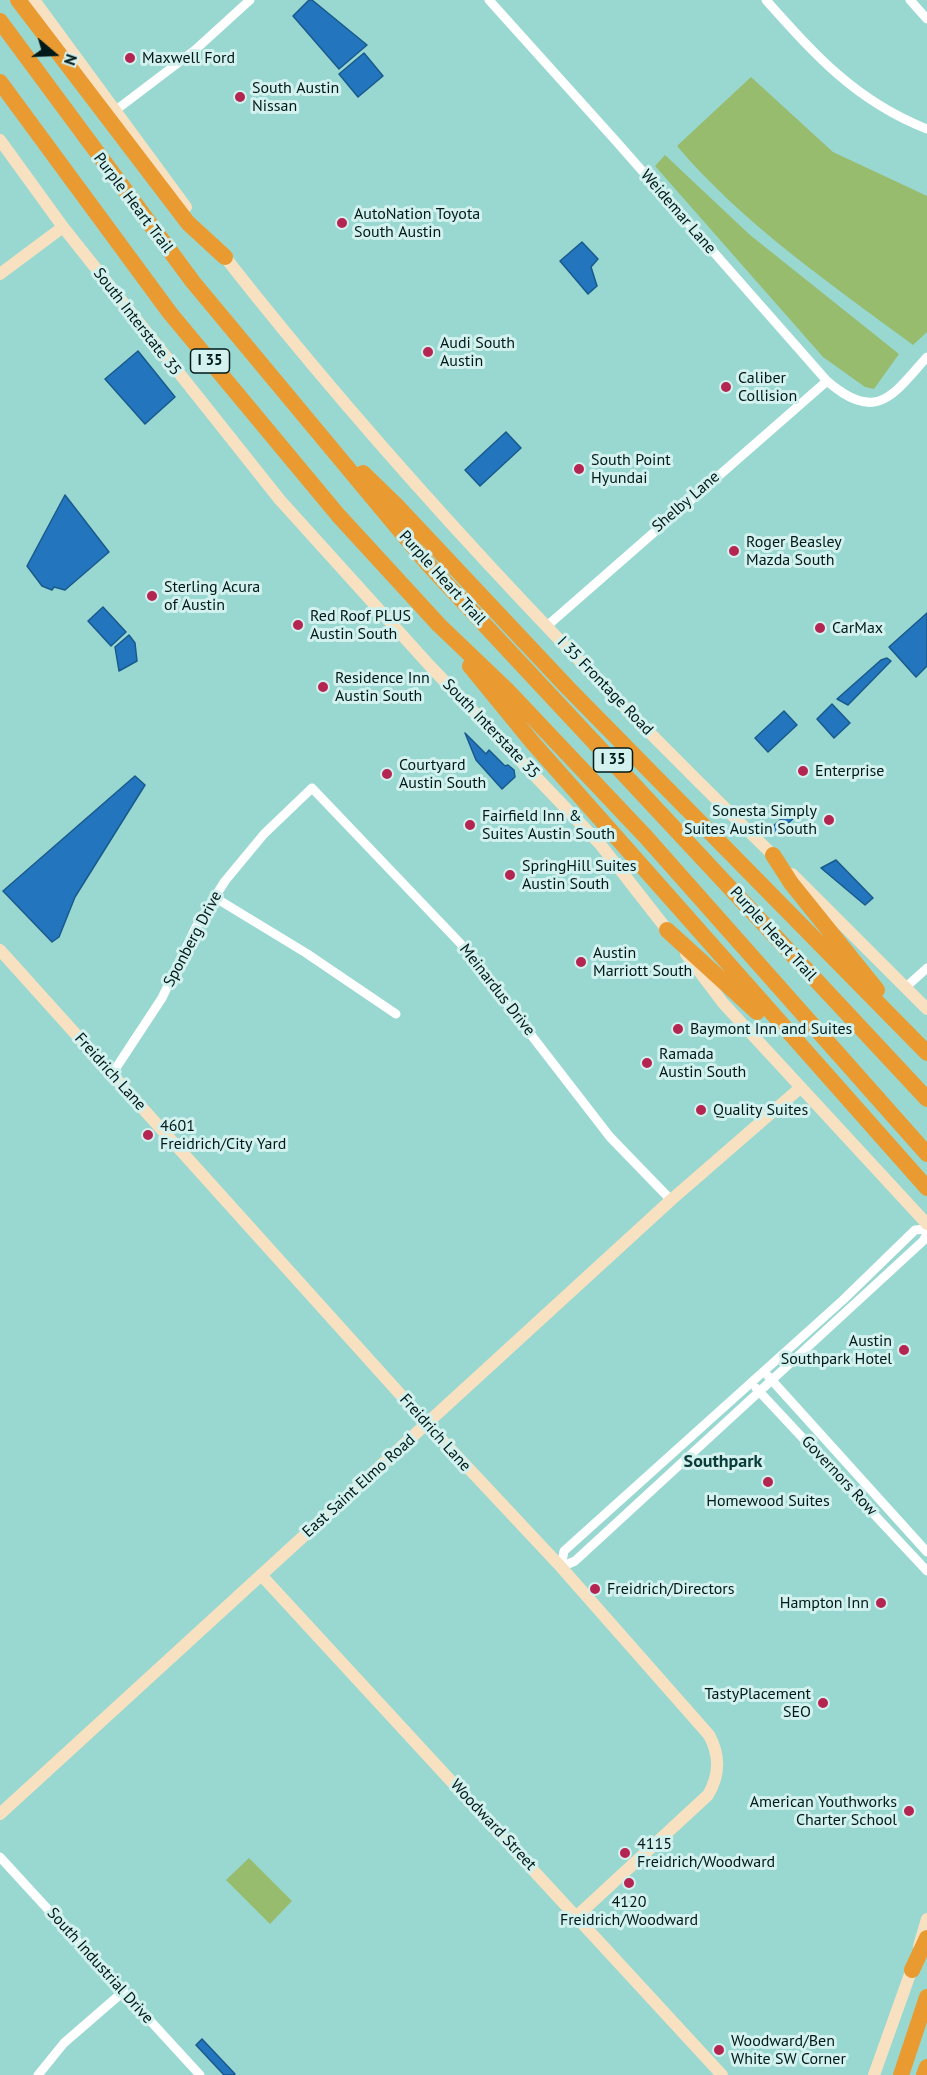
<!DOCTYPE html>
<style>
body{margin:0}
#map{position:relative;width:927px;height:2075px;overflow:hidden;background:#99d7d1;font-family:"PT Sans",sans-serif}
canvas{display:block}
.north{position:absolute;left:24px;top:24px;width:60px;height:60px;-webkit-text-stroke:4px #d3f1ee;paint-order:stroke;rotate:109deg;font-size:16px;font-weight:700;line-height:24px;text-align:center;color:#011918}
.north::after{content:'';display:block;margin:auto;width:21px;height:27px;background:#011918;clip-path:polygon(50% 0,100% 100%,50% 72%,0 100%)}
</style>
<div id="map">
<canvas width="927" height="2075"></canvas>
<div class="north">N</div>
</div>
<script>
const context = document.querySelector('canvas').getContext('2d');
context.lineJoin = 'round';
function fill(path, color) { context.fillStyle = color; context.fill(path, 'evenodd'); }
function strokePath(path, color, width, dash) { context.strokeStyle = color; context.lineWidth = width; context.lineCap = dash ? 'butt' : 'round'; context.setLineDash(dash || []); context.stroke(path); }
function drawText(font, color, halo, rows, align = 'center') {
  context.font = font + ' "PT Sans",sans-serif'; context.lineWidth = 6; context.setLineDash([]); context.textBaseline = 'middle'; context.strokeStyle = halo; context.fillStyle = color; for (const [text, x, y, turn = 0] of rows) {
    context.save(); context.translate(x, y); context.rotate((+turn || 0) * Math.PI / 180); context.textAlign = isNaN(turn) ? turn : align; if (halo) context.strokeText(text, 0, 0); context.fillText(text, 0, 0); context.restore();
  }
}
const green = new Path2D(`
 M751 77 833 152 927 196V332L913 345C831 284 743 224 677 146Z
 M665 155 750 235 899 354 874 389 865 387 823 357 655 166Z
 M249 1858 292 1901 270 1924 226 1880Z`);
const water = new Path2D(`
 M309 0H312L367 45 339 69 293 16Z
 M364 53 383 76 358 97 339 74Z
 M582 242 598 259 591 267 597 286 588 294 560 261Z
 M138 351 175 397 145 424 105 379Z
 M506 432 521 448 480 486 465 470Z
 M65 495 109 552 65 590 54 587 52 590 42 586 27 566Z
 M103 607 126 632 111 646 88 621Z
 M927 613V666L916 677 889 647Z
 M129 635 135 643 137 661 119 671 115 647Z
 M887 658 891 661 848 705 837 699 881 660Z
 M832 704 850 723 834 738 817 719Z
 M784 711 797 725 768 752 755 738Z
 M465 733 486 754 489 750 505 766 508 765 514 770 515 777 502 789 476 760Z
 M135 776 145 785 75 897 59 937 52 942 3 891Z
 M791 810 796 816 776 834 770 829Z
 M836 860 873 898 865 905 821 868Z
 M202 2039 235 2074 233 2075H224L196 2045Z`);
const street = new Path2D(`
 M489 0 615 140 827 381C877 424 893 395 927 357
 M766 0C816 56 856 101 927 129
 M910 0 927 19
 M116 110 195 50 250 0
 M547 626 827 381
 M214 897 306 953 396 1014
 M906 987 927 968
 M112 1074 162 998 196 927 225 881 264 834 312 788 460 943 610 1137 671 1200
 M768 1376 927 1552
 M756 1388 927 1571
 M561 1567 564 1551 843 1300 915 1230 927 1229
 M561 1567 575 1561 923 1241 927 1234
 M0 1857 200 2075
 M38 2075 64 2043 124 1991`);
const secondary = new Path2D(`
 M34 0 186 207
 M0 140 63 227 280 500 430 666 600 844 672 936
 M221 252C390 468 581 668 778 860
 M0 274 63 227
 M792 874 927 1009
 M0 950 427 1424 561 1567 709 1735C720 1755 720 1775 708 1795L577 1916
 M686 954 723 1003 927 1224
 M262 1576 722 2075
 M0 1814 671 1200 800 1088
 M919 1946 927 1919
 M874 2075 914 1963`);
const highway = new Path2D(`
 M18 0 188 223 225 257
 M0 21 193 282 426 562 927 1099
 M0 82 170 313 338 515 439 625 507 690 646 837 927 1154
 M363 473 396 505 568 688 927 1053
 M470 666 533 743 927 1188
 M773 855 791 883 877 990
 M667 930 757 1012
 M912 1970 927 1938
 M901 2075 927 1997
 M924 2075 927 2067`);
const markers = [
 [130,58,6,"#b52551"],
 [240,97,6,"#b52551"],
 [342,223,6,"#b52551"],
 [428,352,6,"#b52551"],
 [726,387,6,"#b52551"],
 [579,469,6,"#b52551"],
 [734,551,6,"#b52551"],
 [152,596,6,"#b52551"],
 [298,625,6,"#b52551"],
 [820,628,6,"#b52551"],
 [323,687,6,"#b52551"],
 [803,771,6,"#b52551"],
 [387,774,6,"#b52551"],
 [829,820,6,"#b52551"],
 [470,825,6,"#b52551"],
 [510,875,6,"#b52551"],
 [581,962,6,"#b52551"],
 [678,1029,6,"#b52551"],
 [647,1063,6,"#b52551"],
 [701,1110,6,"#b52551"],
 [148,1135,6,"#b52551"],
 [904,1350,6,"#b52551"],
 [768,1482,6,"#b52551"],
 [595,1589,6,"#b52551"],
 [881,1603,6,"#b52551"],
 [823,1703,6,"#b52551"],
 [909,1811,6,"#b52551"],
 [625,1853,6,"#b52551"],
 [629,1883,6,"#b52551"],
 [719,2050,6,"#b52551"]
];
const shields = [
 [210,361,39],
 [613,760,39]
];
const shieldNames = [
 ["I 35",210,361],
 ["I 35",613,760]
];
const poiNames = [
 ["Maxwell Ford",142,58],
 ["South Austin",252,88],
 ["Nissan",252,106],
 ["AutoNation Toyota",354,214],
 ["South Austin",354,232],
 ["Audi South",440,343],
 ["Austin",440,361],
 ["Caliber",738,378],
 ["Collision",738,396],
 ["South Point",591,460],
 ["Hyundai",591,478],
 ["Roger Beasley",746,542],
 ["Mazda South",746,560],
 ["Sterling Acura",164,587],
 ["of Austin",164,605],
 ["Red Roof PLUS",310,616],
 ["Austin South",310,634],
 ["CarMax",832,628],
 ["Residence Inn",335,678],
 ["Austin South",335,696],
 ["Courtyard",399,765],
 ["Austin South",399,783],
 ["Enterprise",815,771],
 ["Sonesta Simply",817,811,"right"],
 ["Suites Austin South",817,829,"right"],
 ["Fairfield Inn &",482,816],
 ["Suites Austin South",482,834],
 ["SpringHill Suites",522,866],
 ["Austin South",522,884],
 ["Austin",593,953],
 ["Marriott South",593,971],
 ["Baymont Inn and Suites",690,1029],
 ["Ramada",659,1054],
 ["Austin South",659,1072],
 ["Quality Suites",713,1110],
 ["4601",160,1126],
 ["Freidrich/City Yard",160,1144],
 ["Austin",892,1341,"right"],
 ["Southpark Hotel",892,1359,"right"],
 ["Homewood Suites",768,1501,"center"],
 ["Freidrich/Directors",607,1589],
 ["Hampton Inn",869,1603,"right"],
 ["TastyPlacement",811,1694,"right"],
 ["SEO",811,1712,"right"],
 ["American Youthworks",897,1802,"right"],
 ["Charter School",897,1820,"right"],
 ["4115",637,1844],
 ["Freidrich/Woodward",637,1862],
 ["4120",629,1902,"center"],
 ["Freidrich/Woodward",629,1920,"center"],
 ["Woodward/Ben",731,2041],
 ["White SW Corner",731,2059]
];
const streetNames = [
 ["Purple Heart Trail",133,203,53],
 ["Weidemar Lane",678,212,49],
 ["South Interstate 35",137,322,52],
 ["Shelby Lane",686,502,-41],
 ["Purple Heart Trail",442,578,48],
 ["I 35 Frontage Road",605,686,46],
 ["South Interstate 35",491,729,46],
 ["Purple Heart Trail",773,934,48],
 ["Sponberg Drive",193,939,-62],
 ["Meinardus Drive",497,990,52],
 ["Freidrich Lane",110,1072,48],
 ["Freidrich Lane",435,1433,48],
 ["Governors Row",839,1476,47],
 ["East Saint Elmo Road",359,1486,-42],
 ["Woodward Street",493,1825,47],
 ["South Industrial Drive",100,1966,48]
];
const neighbourhoodNames = [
 ["Southpark",723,1462]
];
fill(green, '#98bc6e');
fill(water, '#2376be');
strokePath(water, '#195a8c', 1.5);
strokePath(street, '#fff', 9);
strokePath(secondary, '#f8e1c1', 12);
strokePath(highway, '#e99b31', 16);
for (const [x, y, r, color] of markers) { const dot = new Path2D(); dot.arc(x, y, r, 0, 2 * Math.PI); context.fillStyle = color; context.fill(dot); strokePath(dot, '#d3f1ee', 2); }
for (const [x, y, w] of shields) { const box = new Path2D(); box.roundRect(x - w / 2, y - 12, w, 24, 4.5); context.fillStyle = '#d3f1ee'; context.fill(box); strokePath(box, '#011918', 1.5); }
drawText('bold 15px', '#011918', null, shieldNames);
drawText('16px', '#011918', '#d3f1ee', poiNames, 'left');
drawText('16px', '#011918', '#d3f1ee', streetNames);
drawText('bold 18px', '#0a3c3a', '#d3f1ee', neighbourhoodNames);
</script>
